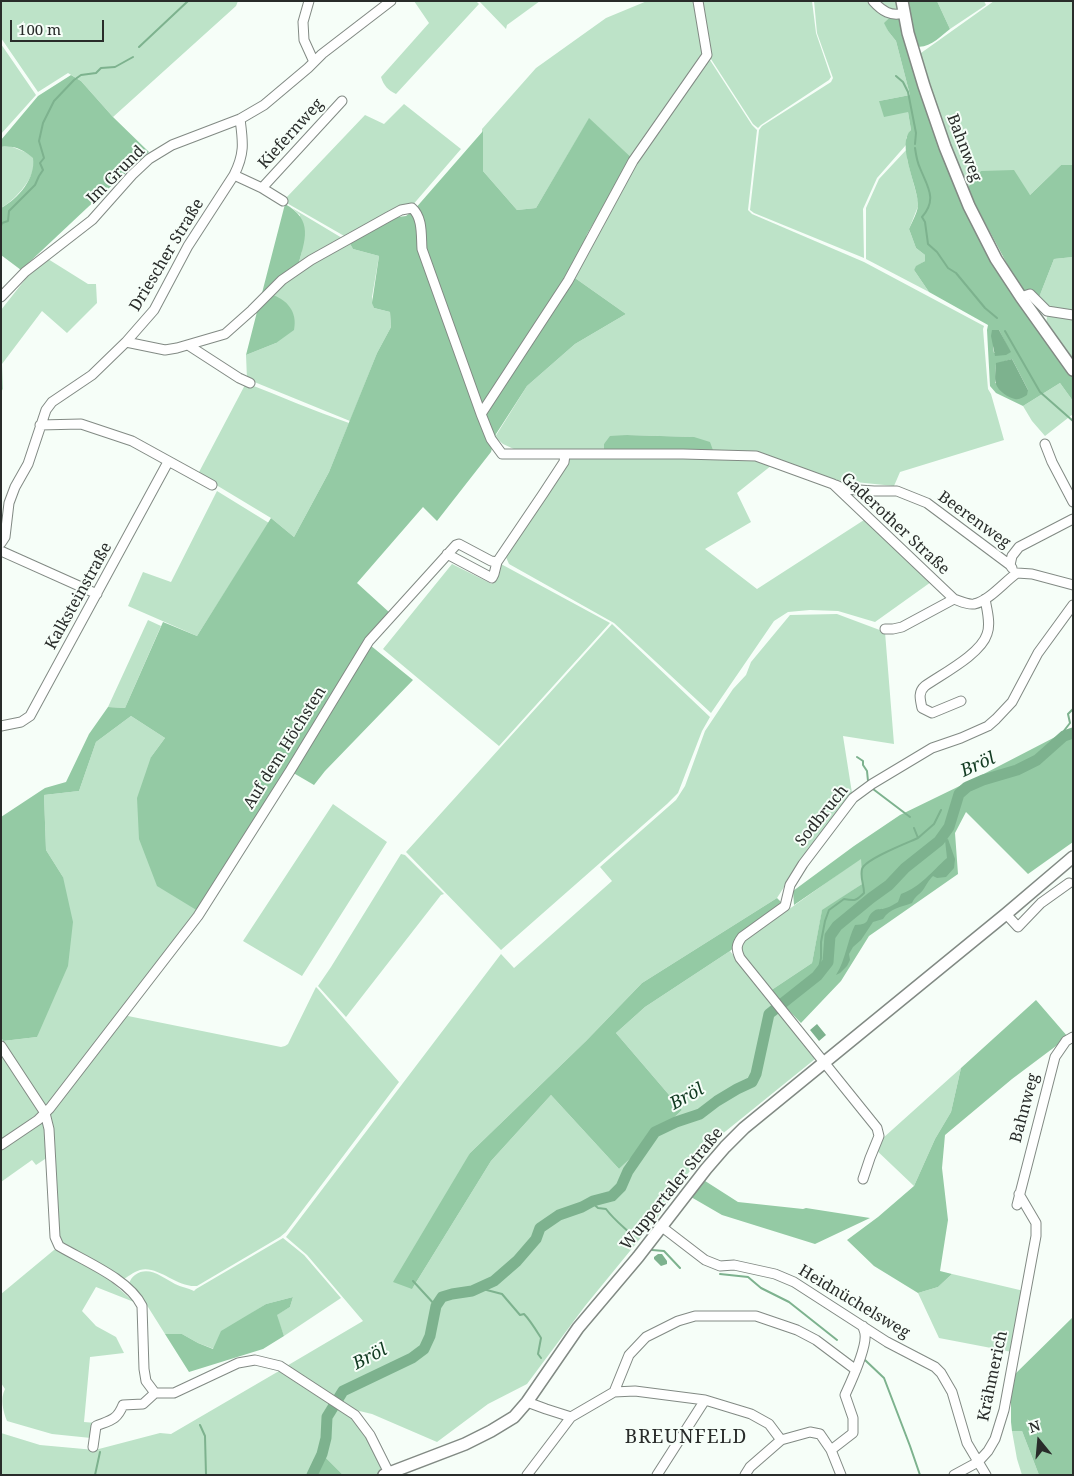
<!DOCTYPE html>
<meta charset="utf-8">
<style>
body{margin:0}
#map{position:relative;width:1074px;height:1476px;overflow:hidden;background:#f6fef8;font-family:"Noto Serif",serif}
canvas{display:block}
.frame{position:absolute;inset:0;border:2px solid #292c2a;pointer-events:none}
.north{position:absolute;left:1014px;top:1416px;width:50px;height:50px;-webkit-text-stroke:4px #f6fef8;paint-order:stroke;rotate:343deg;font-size:14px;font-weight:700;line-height:20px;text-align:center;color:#292c2a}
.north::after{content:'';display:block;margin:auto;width:18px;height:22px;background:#292c2a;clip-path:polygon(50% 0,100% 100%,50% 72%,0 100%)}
.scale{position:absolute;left:10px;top:20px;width:94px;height:22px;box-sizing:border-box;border:2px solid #292c2a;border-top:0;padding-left:6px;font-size:15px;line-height:18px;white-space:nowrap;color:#292c2a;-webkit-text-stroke:4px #f6fef8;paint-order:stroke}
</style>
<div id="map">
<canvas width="1074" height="1476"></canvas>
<div class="frame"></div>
<div class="north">N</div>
<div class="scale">100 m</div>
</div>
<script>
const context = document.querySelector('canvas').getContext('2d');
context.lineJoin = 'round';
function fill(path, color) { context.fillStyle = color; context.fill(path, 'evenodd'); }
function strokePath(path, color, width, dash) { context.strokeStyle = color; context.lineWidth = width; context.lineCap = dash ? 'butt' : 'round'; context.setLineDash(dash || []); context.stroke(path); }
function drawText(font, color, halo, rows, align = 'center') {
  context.font = font + ' "Noto Serif",serif'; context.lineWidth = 4; context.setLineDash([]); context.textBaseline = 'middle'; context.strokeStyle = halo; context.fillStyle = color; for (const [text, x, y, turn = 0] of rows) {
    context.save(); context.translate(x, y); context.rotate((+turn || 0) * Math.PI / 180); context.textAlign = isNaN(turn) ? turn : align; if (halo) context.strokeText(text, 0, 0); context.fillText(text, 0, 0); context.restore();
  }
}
const green = new Path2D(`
 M1 1H238L236 6 113 117 81 81 68 73 38 92 1 38Z
 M414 1H476L479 4 396 94C388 90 384 86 381 77L429 23Z
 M479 1H540L507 25 506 29Z
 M647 1H696L704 53 633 159 589 119 536 208 517 210 483 171 482 129 536 68 606 18Z
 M699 1H812L816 33 831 77 829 80 761 125 758 128 753 124 709 56Z
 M814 1H870L882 13 889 18 885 23 888 31 896 41 910 95 879 101 908 112 911 130 906 138V145L877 178 863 209 864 258 754 213 750 210 759 130 762 126 831 82 833 78 817 33Z
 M876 1H900L901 11 896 14Z
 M937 1H984L986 5 950 29Z
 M994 1H1073V165H1061L1030 195 967 189 952 154 919 59 921 53Z
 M1 44 36 95 1 134Z
 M708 57 752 125 757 130 748 210 752 214 864 262 984 326 983 329 988 389 991 394 1004 440 900 472 894 486 826 479 773 459 714 453 693 437 627 435 604 444V452L516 450 503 444 495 437 527 386 575 344 626 314 575 278 587 234 641 153Z
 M404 104 461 149 411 207 346 237 285 202 286 198 365 115 384 124Z
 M10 146 25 152 34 158C34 158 35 166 34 166 32 181 14 201 1 208V147Z
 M907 149V159L919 204 909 229 916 248 925 255V261L917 266 914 270 929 292 866 259V208L879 179Z
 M292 208 342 238 298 266 302 251 300 215Z
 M349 242 353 249 379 256 372 297 374 308 390 312 391 327 377 353 350 421 247 379 246 355 276 343 270 294 289 278Z
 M1073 257V314L1049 309 1038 300 1054 259Z
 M48 259 88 284H96L97 303 67 333 42 311 2 364 3 389 1 392V310L27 277Z
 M1047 316 1073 317V362L1046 325Z
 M246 383C280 396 314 411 349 423L329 472 294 537 271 518 198 474Z
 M1060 383 1073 401V414L1045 436 1032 421 1023 406Z
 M676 457 761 460 772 465 737 493 751 522 705 549 757 589 864 520 931 582 875 622 838 611 810 610 788 612 774 621 711 713 614 623 509 564 505 555 568 459 574 458Z
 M217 491 269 523 197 636 128 606 143 572 171 582Z
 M452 564 492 584 501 564 610 623 499 746 383 649Z
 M837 614 885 632 894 744 843 736 852 793 795 870 777 898 642 983 586 1041 470 1153 412 1289 491 1161 551 1095 619 1169 682 1110 616 1033 645 1007 730 951 815 1056V1059L721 1135 701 1155 657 1218 585 1306 527 1384 488 1404 437 1442 372 1414 351 1409 285 1367 363 1321 307 1255 286 1237 501 954 514 968 612 881 600 867 676 800 685 786 705 731 733 689 746 675 751 662 790 615Z
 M148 620 161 626 125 708 108 707Z
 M612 624 710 717 702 731 678 793 667 804 501 950 406 852Z
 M131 716 165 738 151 757 198 911 49 1106H43L3 1041 37 1037 63 877 46 850 44 795 79 791 96 742Z
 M333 804 387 842 302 976 243 941Z
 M401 854 405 855 444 894 441 895 346 1017 318 986 331 967Z
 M861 858 862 884 822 911 812 963 770 991 741 957 740 944Z
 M316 987 318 989 399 1082 286 1232 280 1237 197 1286C177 1288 158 1265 140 1270 133 1272 128 1277 122 1280L66 1248 59 1238 49 1116 50 1112 123 1015 281 1047 285 1046 288 1044Z
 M1 1047 41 1113 1 1143Z
 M961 1068 951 1112 935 1139 914 1186 873 1147Z
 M41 1121 44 1122 48 1157 36 1165 32 1160 1 1182V1147Z
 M283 1238 304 1255 341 1298 284 1336 276 1315 290 1307 293 1297 266 1304 244 1318 214 1349 198 1343 182 1334H165L148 1307 131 1288 129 1284C130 1280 132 1277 135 1275 149 1265 163 1278 175 1284 181 1287 188 1288 194 1291L196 1289Z
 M54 1250H58L106 1277 134 1302 96 1287 82 1311 96 1326 116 1337 124 1353 90 1357 84 1422 96 1423 91 1438 52 1434 7 1421C3 1411 0 1399 5 1389L1 1383V1294Z
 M952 1274 1024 1291 1012 1352 939 1338 918 1293 938 1287Z
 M279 1371 333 1404 359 1424 368 1437 382 1467 380 1472 376 1475H343L324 1456 313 1460 308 1475H1V1433L40 1445 95 1450 160 1433 171 1434Z
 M1012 1431H1022L1039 1475H1022L1017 1459Z`);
const forest = new Path2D(`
 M907 1H937L950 29C941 36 928 50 915 46Z
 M889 18 901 19 912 68 957 192 1032 318 1073 376V401L1060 383 1023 406 996 393 990 386 987 330 988 325 929 292 914 270 916 266 925 261V255L916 248 909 229C912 222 919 210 918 203 917 185 896 143 911 130L908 112 884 117 879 101 910 95 896 41 888 31 884 23ZM999 330 1010 352 994 353 993 347ZM1012 359 1028 390 995 383 996 364Z
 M71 75 81 81 113 117 149 152 87 208 21 270 1 255V208C18 199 36 178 33 158 23 150 15 145 1 147V140L38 96Z
 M589 118 633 159 587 234 575 278 626 314 575 344 527 386 496 434 491 452 437 521 423 507 357 583 390 613 365 641 413 680 325 771 314 785 290 771 198 911 157 886 139 839 137 798 151 757 165 738 131 716 96 742 79 791 44 795 46 850 63 877 73 922 68 966 37 1037 3 1041 1 1037V817L45 788 66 782 89 734 108 707 125 708 163 622 197 636 271 518 294 537 329 472 377 353 391 327 390 312 374 308 372 303 379 256 353 249 349 242 390 218 406 216 414 210 483 131V171L517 210 536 208Z
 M1061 165H1073V257L1054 259 1038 300 1022 292 967 189 981 171 1014 170 1030 195Z
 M285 204C314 220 305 240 298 266L279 278 262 293Z
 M270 294C287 299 298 312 294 330L276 343 246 355 259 304Z
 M627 435 694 437 710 442 714 453 604 452V444L610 436Z
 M1059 735 1073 738V842L1028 874 966 812 955 833 958 874 869 936 841 981 801 1023 770 991 812 963 822 910 862 884 861 859 794 905 793 891 854 846 900 815 974 779Z
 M777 898 785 906 730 951 645 1007 616 1033 682 1110 619 1169 551 1095 491 1161 412 1289 393 1282 470 1153 586 1041 642 983Z
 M1036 1000 1068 1037 1012 1079 945 1135 942 1168 948 1220 940 1271 952 1274 938 1287 918 1293 874 1266 847 1240 878 1217 914 1186 935 1139 951 1112 961 1068Z
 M702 1179 738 1202 803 1209 806 1208 870 1218 815 1244 722 1215 691 1197Z
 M293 1297 290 1307 277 1315 284 1336 263 1349 189 1372 165 1334H182L198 1343 213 1349 221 1331 266 1304Z
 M1073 1317V1475H1039L1022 1431H1012L1011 1422V1378Z
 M318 1455 324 1456 343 1475H308L313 1460Z`);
const water = new Path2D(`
 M992 330H999L1011 352 1006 355 995 356 991 336Z
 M1012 359 1028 390 1027 395C1023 397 1020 400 1015 399 1009 398 998 391 996 384 994 378 996 370 996 363Z
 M948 839 955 859 954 868 946 877 937 878 933 876C928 881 927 884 923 890 919 895 915 896 912 903 901 907 890 908 883 919L873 922 861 940 853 947 849 954 850 960 847 966 840 973 836 975C846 959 847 941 855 925 873 924 864 918 874 911 878 908 881 910 886 908 890 907 894 904 898 902L901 894C922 886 931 872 947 858L945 840Z
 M817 1024 826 1035 819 1041 810 1030Z
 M658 1254H662L667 1261V1264L661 1266 654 1259V1257Z`);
const stream = new Path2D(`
 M139 47 188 1
 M896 76 903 82 908 92 916 133 915 144
 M915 148C916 155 917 162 920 168 927 186 938 199 922 217L925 222 928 244 937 252 948 268 956 273 985 308 997 318
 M1 226 2 223 8 221 9 211 35 185 39 176 43 170 40 163 44 158 39 141 43 123 54 101 74 80 81 75 96 73 101 68 115 67 133 57
 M1005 331 1040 392 1073 421
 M1063 738V732L1070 723 1068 714 1073 709
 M857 757 863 761V765L867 771 868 781
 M873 789 910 817
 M918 838 934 824 941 810
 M818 974 821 958V942L825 921 829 910 844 899C855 901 856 901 864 893 864 884 860 878 862 869 865 859 907 843 918 838L914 828
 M591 1202 598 1208 606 1209C614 1220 625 1228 634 1237
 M652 1250 664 1251 680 1268
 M720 1274 748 1277 761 1288 789 1302 837 1340
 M413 1281 436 1306
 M479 1288 502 1294 520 1315 524 1314C530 1320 536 1330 541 1338L538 1354 541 1358
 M865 1360 884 1378 910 1446 920 1475
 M200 1425 205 1436 206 1475
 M95 1475 100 1452`);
const river = new Path2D(`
 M312 1475 322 1454 326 1438 327 1417 343 1391 412 1358 424 1349 430 1336 436 1306 442 1297 452 1294 472 1291 494 1281 517 1261 536 1239 540 1228 559 1215 582 1207 593 1201 612 1196 621 1187 628 1171 655 1132 676 1122 700 1114 717 1101 737 1089 752 1082 756 1074 769 1014 817 976 828 962 830 936 837 926 871 898 889 885 905 868 939 841 949 827 959 794 967 787 983 780 1017 770 1037 760 1064 736 1073 733`);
const minor = new Path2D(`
 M309 1 303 22 304 40 314 62
 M873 1C882 11 891 17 904 13
 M234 175 262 188 283 201
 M262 188 342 101
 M1 297 25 272 92 220 132 175 149 159 172 145 240 119 264 105 308 68 322 54 391 1
 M1021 297 1030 294 1047 311 1073 315
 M126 342 165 350 177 348 225 334 252 310 282 280 311 260 388 217 401 210 412 208C423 218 421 235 422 249L481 414 491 439 502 454H683L756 456 833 484 954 599C960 601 967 605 974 604 989 601 1004 582 1017 573L1032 574 1073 585
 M188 345 239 378 250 383
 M481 414 568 281 633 161 707 55 698 1
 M40 425 81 424 132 441 212 485
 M1045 444 1052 462 1073 502
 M836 485 845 489 874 491H897L927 503 1010 565
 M1 543 5 537 9 503 15 487 28 464 46 410 52 402 92 375 126 342 154 310 188 246 234 175C245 153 243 142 240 119
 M1 551 97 594
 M447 554 492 578 494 574 497 562 543 494 564 462 565 455
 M1012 568 1010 565 1012 556 1019 547 1073 519
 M885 629H893L902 627 954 599
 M961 701 932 713 922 708C920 699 918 692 925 686 942 674 981 654 987 634 991 624 987 610 985 599
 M1 726 21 722 30 716 168 462
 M1006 914 1018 927 1041 903 1069 883
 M1 1046 45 1113 49 1129 55 1237 59 1246C84 1261 129 1279 142 1306L144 1369 146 1381 155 1393H174L238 1363 255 1360 280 1366 355 1415 370 1435 389 1473
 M1 1145 38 1120 50 1108 198 916 290 771 369 641 456 545 459 544 491 561 497 562
 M863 1179 870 1158 879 1136 877 1128 740 958C736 949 736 945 742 937L785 906 790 885 803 864 853 798 872 784 932 748 961 738 988 726 996 719 1012 702 1038 653 1073 605
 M1017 1205 1055 1057 1066 1041 1073 1037
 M662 1227 705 1260 720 1266 734 1265 775 1274 794 1282 887 1342 935 1367 941 1373 952 1392 967 1443 986 1475
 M614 1392 629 1355 646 1337 678 1321 695 1316H756L797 1330 816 1340 856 1370
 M527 1402 546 1409 571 1417 614 1392 635 1391 705 1400 751 1414 769 1424 781 1440 810 1432 820 1434 831 1450 841 1475
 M93 1447 96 1426C111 1420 117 1420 123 1405L143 1404 155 1393
 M831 1450 853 1433V1418L845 1395C851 1382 867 1348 865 1334 865 1331 863 1329 863 1326
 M527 1475 571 1417
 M657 1475 705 1400
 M745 1475 750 1467 781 1440
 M954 1475 978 1462 988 1451 995 1439 1004 1410 1036 1236V1223L1019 1194`);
const major = new Path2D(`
 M902 1 908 33 924 86 945 147 969 206 996 259 1021 297 1073 370
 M384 1475 465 1444 491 1431 514 1417 527 1402 578 1328 638 1257 706 1169 725 1147 744 1128 1006 914 1073 857`);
const streetNames = [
 ["Kiefernweg",291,134,-48],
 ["Bahnweg",964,148,69],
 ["Im Grund",116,175,-45],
 ["Driescher Straße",167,255,-59],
 ["Beerenweg",974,520,36],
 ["Gaderother Straße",895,524,43],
 ["Kalksteinstraße",79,596,-61],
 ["Auf dem Höchsten",285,748,-58],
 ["Sodbruch",822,816,-51],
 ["Bahnweg",1025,1108,-75],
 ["Wuppertaler Straße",672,1189,-51],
 ["Heidnüchelsweg",854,1302,31],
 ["Krähmerich",993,1376,-78]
];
const waterNames = [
 ["Bröl",978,765,-24],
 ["Bröl",687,1097,-29],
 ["Bröl",370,1357,-27]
];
const quarterNames = [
 ["BREUNFELD",686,1438]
];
fill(green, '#bde3c8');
fill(forest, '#94caa4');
fill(water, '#7db28e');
strokePath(stream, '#7db28e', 2);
strokePath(river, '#7db28e', 11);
strokePath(minor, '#828a84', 11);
strokePath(major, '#828a84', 14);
strokePath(minor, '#fff', 9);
strokePath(major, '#fff', 11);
drawText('16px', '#292c2a', '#f6fef8', streetNames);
drawText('italic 18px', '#123b22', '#f6fef8', waterNames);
context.letterSpacing = '1px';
drawText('19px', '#292c2a', '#f6fef8', quarterNames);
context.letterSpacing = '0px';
</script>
